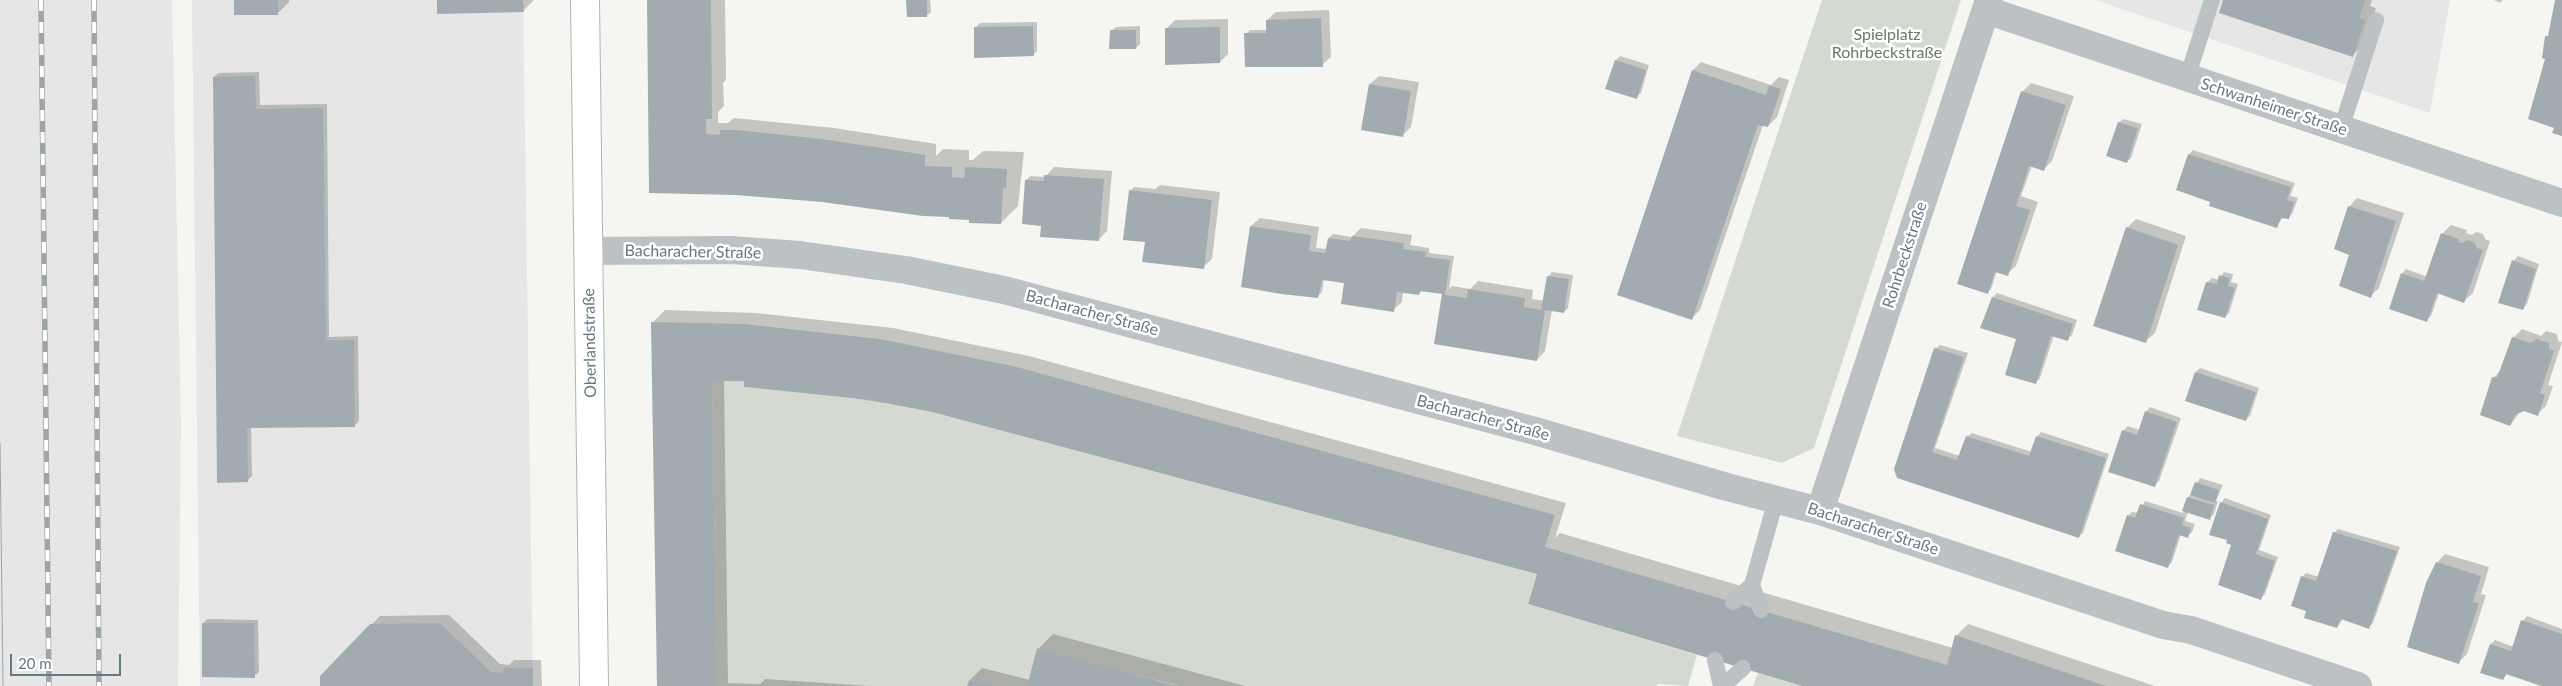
<!DOCTYPE html>
<meta charset="utf-8">
<style>
body{margin:0}
#map{position:relative;width:2562px;height:686px;overflow:hidden;background:#f5f5f1;font-family:Lato,sans-serif}
canvas{display:block}
.scale{position:absolute;left:10px;top:654px;width:111px;height:22px;box-sizing:border-box;border:2px solid #667881;border-top:0;padding-left:6px;font-size:15px;line-height:18px;white-space:nowrap;color:#667881;-webkit-text-stroke:4px #fff;paint-order:stroke}
</style>
<div id="map">
<canvas width="2562" height="686"></canvas>
<div class="scale">20 m</div>
</div>
<script>
const context = document.querySelector('canvas').getContext('2d');
context.lineJoin = 'round';
function fill(path, color) { context.fillStyle = color; context.fill(path, 'evenodd'); }
function strokePath(path, color, width, dash) { context.strokeStyle = color; context.lineWidth = width; context.lineCap = dash ? 'butt' : 'round'; context.setLineDash(dash || []); context.stroke(path); }
function drawText(font, color, halo, rows, align = 'center') {
  context.font = font + ' Lato,sans-serif'; context.lineWidth = 5; context.setLineDash([]); context.textBaseline = 'middle'; context.strokeStyle = halo; context.fillStyle = color; for (const [text, x, y, turn = 0] of rows) {
    context.save(); context.translate(x, y); context.rotate((+turn || 0) * Math.PI / 180); context.textAlign = isNaN(turn) ? turn : align; if (halo) context.strokeText(text, 0, 0); context.fillText(text, 0, 0); context.restore();
  }
}
const built = new Path2D(`
 M0 0H172L181 425 178 686H0Z
 M192 0H523L533 686H200Z
 M2095 0H2450L2430 113Z`);
const green = new Path2D(`
 M1822 0H1961L1814 448 1782 463 1677 436Z
 M712 381H744V387L870 400 932 412 1537 574 1528 604 1697 655 1688 686 1658 684 1657 686H1179L1037 648 1027 686H994L970 680 967 686H717Z
 M1758 673 1802 686H1753Z`);
const shadow = new Path2D(`
 M235 0H289V2L277 14Z
 M438 0H534L523 11Z
 M648 0H725L726 80 723 83 724 106 718 112V123H728L734 118 834 128 936 144V156L943 149 969 150V160H973L983 151 1024 152 1018 206 1001 223 823 201 736 194 651 192Z
 M908 0H930L931 12 926 16Z
 M2225 0H2372L2370 6 2376 8 2364 44 2352 56Z
 M2494 0H2503L2500 3Z
 M1329 10 1331 57 1322 65 1246 34 1250 30H1267V20L1276 12Z
 M1228 19V54L1220 62 1166 29 1175 20Z
 M1037 22V51L1033 55 976 27 980 23Z
 M1140 26V44L1136 48 1111 31 1116 27Z
 M1620 56 1649 65 1641 93 1636 97 1616 60Z
 M1701 62 1771 85 1779 77 1789 80 1777 117 1768 126 1763 125 1700 310 1691 319 1619 294 1693 70Z
 M259 72 260 105 327 104 329 337 358 336 359 421 354 426 251 427 252 476 247 481 214 77 218 73Z
 M1379 76 1419 82 1411 127 1403 135 1363 129 1370 84Z
 M2031 83 2074 96 2052 161 2044 169 2032 165 2021 196 2038 202 2016 266 2007 274 1997 271 1991 289 1987 293 2022 92Z
 M2123 119 2142 124 2131 158 2127 162 2119 123Z
 M2193 150 2295 183 2290 196 2298 198 2292 214 2288 218 2283 217 2276 227 2212 201 2189 154Z
 M1054 167 1112 171 1107 231 1098 240 1042 224 1026 180 1031 176 1045 177Z
 M1160 185 1220 192 1212 259 1203 267 1130 191 1134 187 1155 189Z
 M2357 198 2404 213 2379 288 2371 296 2350 254 2349 207Z
 M1260 218 1319 227 1316 248 1327 249 1329 238 1333 234 1352 237 1361 228 1412 235 1410 245 1429 248V253L1454 256 1449 289 1452 286 1470 289 1478 281 1533 290 1532 299 1544 301 1548 277 1552 272 1573 275 1568 308 1564 312 1552 310 1545 351 1537 360 1436 343 1443 293 1422 290 1419 294 1403 292 1402 302 1393 310 1345 282 1324 279 1322 292 1318 296 1251 226Z
 M2136 219 2186 236 2155 333 2146 341 2127 228Z
 M2451 225 2467 230 2466 233 2471 235 2477 232 2483 234 2486 240 2490 241 2473 293 2464 301 2439 293 2431 316 2427 320 2402 274 2406 269 2428 277 2442 234Z
 M2518 256 2539 264 2527 304 2523 309 2514 261Z
 M2224 272 2233 274 2231 282 2238 284 2229 313 2225 317 2208 282 2212 278 2219 280Z
 M1997 293 2077 320 2072 335 2067 339 2054 335 2040 378 2036 382 2017 338 1993 297Z
 M665 310 756 313 893 328 1029 356 1566 503 1555 538 1560 533 1953 648 1956 636 1968 624 2155 686H1807L1538 574 932 411 745 380H724L728 683 760 684 765 679 870 686H658L653 322Z
 M2522 329 2541 336 2546 331 2557 334 2558 341 2562 342 2548 385 2553 386 2546 406 2537 414 2524 410 2520 412 2510 425 2493 378 2501 370 2513 338Z
 M1940 345 1968 353 1935 448 1960 456 1967 437 1972 433 2032 452 2037 437 2041 432 2109 454 2083 533 2078 537 1898 477 1935 349Z
 M2200 368 2259 388 2250 416 2245 420 2187 401 2196 372Z
 M2150 407 2181 418 2159 481 2155 485 2123 431 2128 426 2139 430 2146 412Z
 M2200 478 2223 485 2216 501H2218L2214 514 2210 518 2188 512 2185 521 2195 524 2192 532 2188 536 2181 534 2172 562 2168 566 2128 516 2132 512 2138 513 2145 501 2183 513 2188 498Z
 M2225 498 2271 515 2259 550 2278 557 2265 594 2261 598 2233 545 2221 503Z
 M2338 529 2400 547 2373 623 2369 627 2343 619 2337 627 2307 610 2302 577 2306 573 2319 577 2334 533Z
 M2445 554 2489 567 2481 594 2486 595 2467 654 2459 662 2437 563Z
 M449 615 500 664 509 665 514 660H541L542 686H321V676L380 616Z
 M2527 616 2562 629V686H2545L2508 673 2503 679 2491 644 2495 640 2514 647 2523 621Z
 M207 619 258 620 259 672 254 676 203 624Z
 M1053 634 1245 686H969L970 680 982 668 1030 680 1038 649Z`);
const building = new Path2D(`
 M234 0H278V15H234Z
 M437 0H523L524 12 437 14Z
 M647 0H711L712 119H706V134L720 135V130H736L822 139 908 152 925 155V166L952 167V177L964 178 965 167 1007 169 1006 189 1003 188 1001 224 969 223V220L949 219V217L923 216 822 202 736 195 649 193Z
 M906 0H927V17H907Z
 M2223 0H2365L2359 18 2365 20 2353 57 2219 13Z
 M2555 0H2562V136L2552 133 2554 128 2528 119 2545 59 2542 58 2545 36H2548Z
 M1321 18 1323 67H1245L1244 33H1266V20Z
 M1033 26 1034 56 974 58V27Z
 M1220 27V63L1165 65V28Z
 M1110 30H1136V49H1109Z
 M1615 60 1646 70 1637 99 1605 89Z
 M1692 70 1766 95 1769 85 1781 89 1768 127 1758 125 1692 320 1617 295Z
 M255 76 256 109 323 108 326 340H354L355 427 247 428 248 482 217 483 213 77Z
 M1369 84 1411 91 1403 137 1361 130Z
 M2021 91 2066 105 2044 171 2029 166 2016 206 2030 210 2008 276 1995 272 1988 294 1957 284Z
 M2118 122 2138 128 2127 163 2106 156Z
 M2188 154 2291 187 2287 200 2294 202 2289 219 2281 218 2277 228 2209 206 2210 202 2176 190Z
 M1044 175 1104 179 1099 241 1040 237 1041 226 1022 224 1025 180 1044 181Z
 M1129 190 1212 200 1204 269 1142 262 1145 242 1123 240Z
 M2348 206 2396 221 2371 298 2339 286 2349 255 2334 249Z
 M1250 226 1311 235 1309 251 1325 253 1328 238 1350 241 1352 236 1404 243 1403 249 1426 252 1425 257 1450 260 1445 295 1467 298 1468 289 1525 298 1524 307 1541 310 1547 276 1569 279 1564 313 1545 310 1537 361 1434 344 1442 294 1420 291 1419 295 1397 292 1394 312 1341 304 1344 283 1330 281 1322 280 1318 298 1281 294 1241 287Z
 M2126 227 2178 245 2146 343 2093 326Z
 M2441 233 2459 239 2458 242 2462 243 2468 240 2474 242 2477 248 2483 250 2464 303 2437 293 2427 322 2389 309 2401 273 2424 281Z
 M2512 260 2536 269 2523 310 2498 303Z
 M2219 275 2230 278 2228 286 2235 288 2225 318 2197 310 2206 282 2217 284Z
 M1992 297 2073 324 2068 341 2051 336 2036 384 2005 375 2016 339 1980 328Z
 M651 322 744 324 880 339 1017 367 1555 515 1545 547 1818 627 1947 665 1955 635 2106 686H1802L1528 604 1537 574 932 412 870 400 744 387V381H712L717 686H657Z
 M2512 337 2531 343 2536 339 2549 343V349L2554 351 2540 393 2545 395 2538 416 2524 411 2515 415 2510 426 2480 415 2492 377 2497 378Z
 M1934 348 1964 357 1932 452 1957 460 1966 436 2029 456 2036 436 2106 458 2079 538 1897 478 1894 469Z
 M2195 372 2256 392 2246 421 2185 401Z
 M2145 411 2177 422 2155 487 2108 472 2122 430 2137 435Z
 M2195 482 2219 490 2215 503 2190 495Z
 M2187 497 2214 505 2210 520 2182 511Z
 M2220 502 2268 519 2256 554 2275 561 2261 600 2218 585 2231 545 2226 543 2227 540 2209 535Z
 M2140 504 2184 518 2182 525 2191 528 2188 538 2179 535 2168 568 2115 551 2127 515 2135 518Z
 M2333 532 2397 551 2369 629 2341 619 2337 628 2304 618 2306 611 2291 606 2301 576 2316 581Z
 M2436 562 2481 576 2473 602 2479 603 2459 664 2407 647 2426 583Z
 M2521 620 2562 634V686H2541L2506 674 2503 680 2480 673 2490 644 2511 651Z
 M202 623H254L255 678 202 677Z
 M440 623 491 672 502 673 504 668H533V686H320V676L370 624Z
 M1037 648 1105 666 1176 686H1027Z
 M969 680 992 685V686H967Z`);
const lane = new Path2D(`
 M2187 78 2212 0
 M2341 129 2376 20
 M1752 585 1761 610
 M1733 602 1752 585 1776 500
 M1715 660 1721 686
 M1723 686 1743 668`);
const street = new Path2D(`
 M1986 10 2562 203
 M588 251 731 250 800 255 906 270 1004 290 1535 431 1727 487 1820 511 2163 625 2191 630 2358 686
 M1820 511 1989 0`);
const secondary = new Path2D(`
 M585 0 594 686`);
const tram = new Path2D(`
 M0 443 3 686`);
const rail = new Path2D(`
 M41 0 49 686
 M94 0 99 686`);
const parkNames = [
 ["Spielplatz",1887,35],
 ["Rohrbeckstraße",1887,53]
];
const streetNames = [
 ["Schwanheimer Straße",2274,107,18],
 ["Bacharacher Straße",693,252,1],
 ["Rohrbeckstraße",1905,255,-72],
 ["Bacharacher Straße",1092,313,15],
 ["Oberlandstraße",590,343,-91],
 ["Bacharacher Straße",1483,418,15],
 ["Bacharacher Straße",1873,529,18]
];
fill(built, '#e5e6e5');
fill(green, '#d5dad1');
fill(shadow, '#0003');
fill(building, '#a2acb0');
strokePath(secondary, '#aeb5b8', 30);
strokePath(lane, '#bcc1c3', 16);
strokePath(street, '#bcc1c3', 28);
strokePath(secondary, '#fff', 28);
strokePath(tram, '#9ea5a9', 1);
strokePath(rail, '#9ea5a9', 5.5);
strokePath(rail, '#fff', 4, [11]);
drawText('16px', '#6a7864', '#fff', parkNames);
drawText('16px', '#667881', '#fff', streetNames);
</script>
